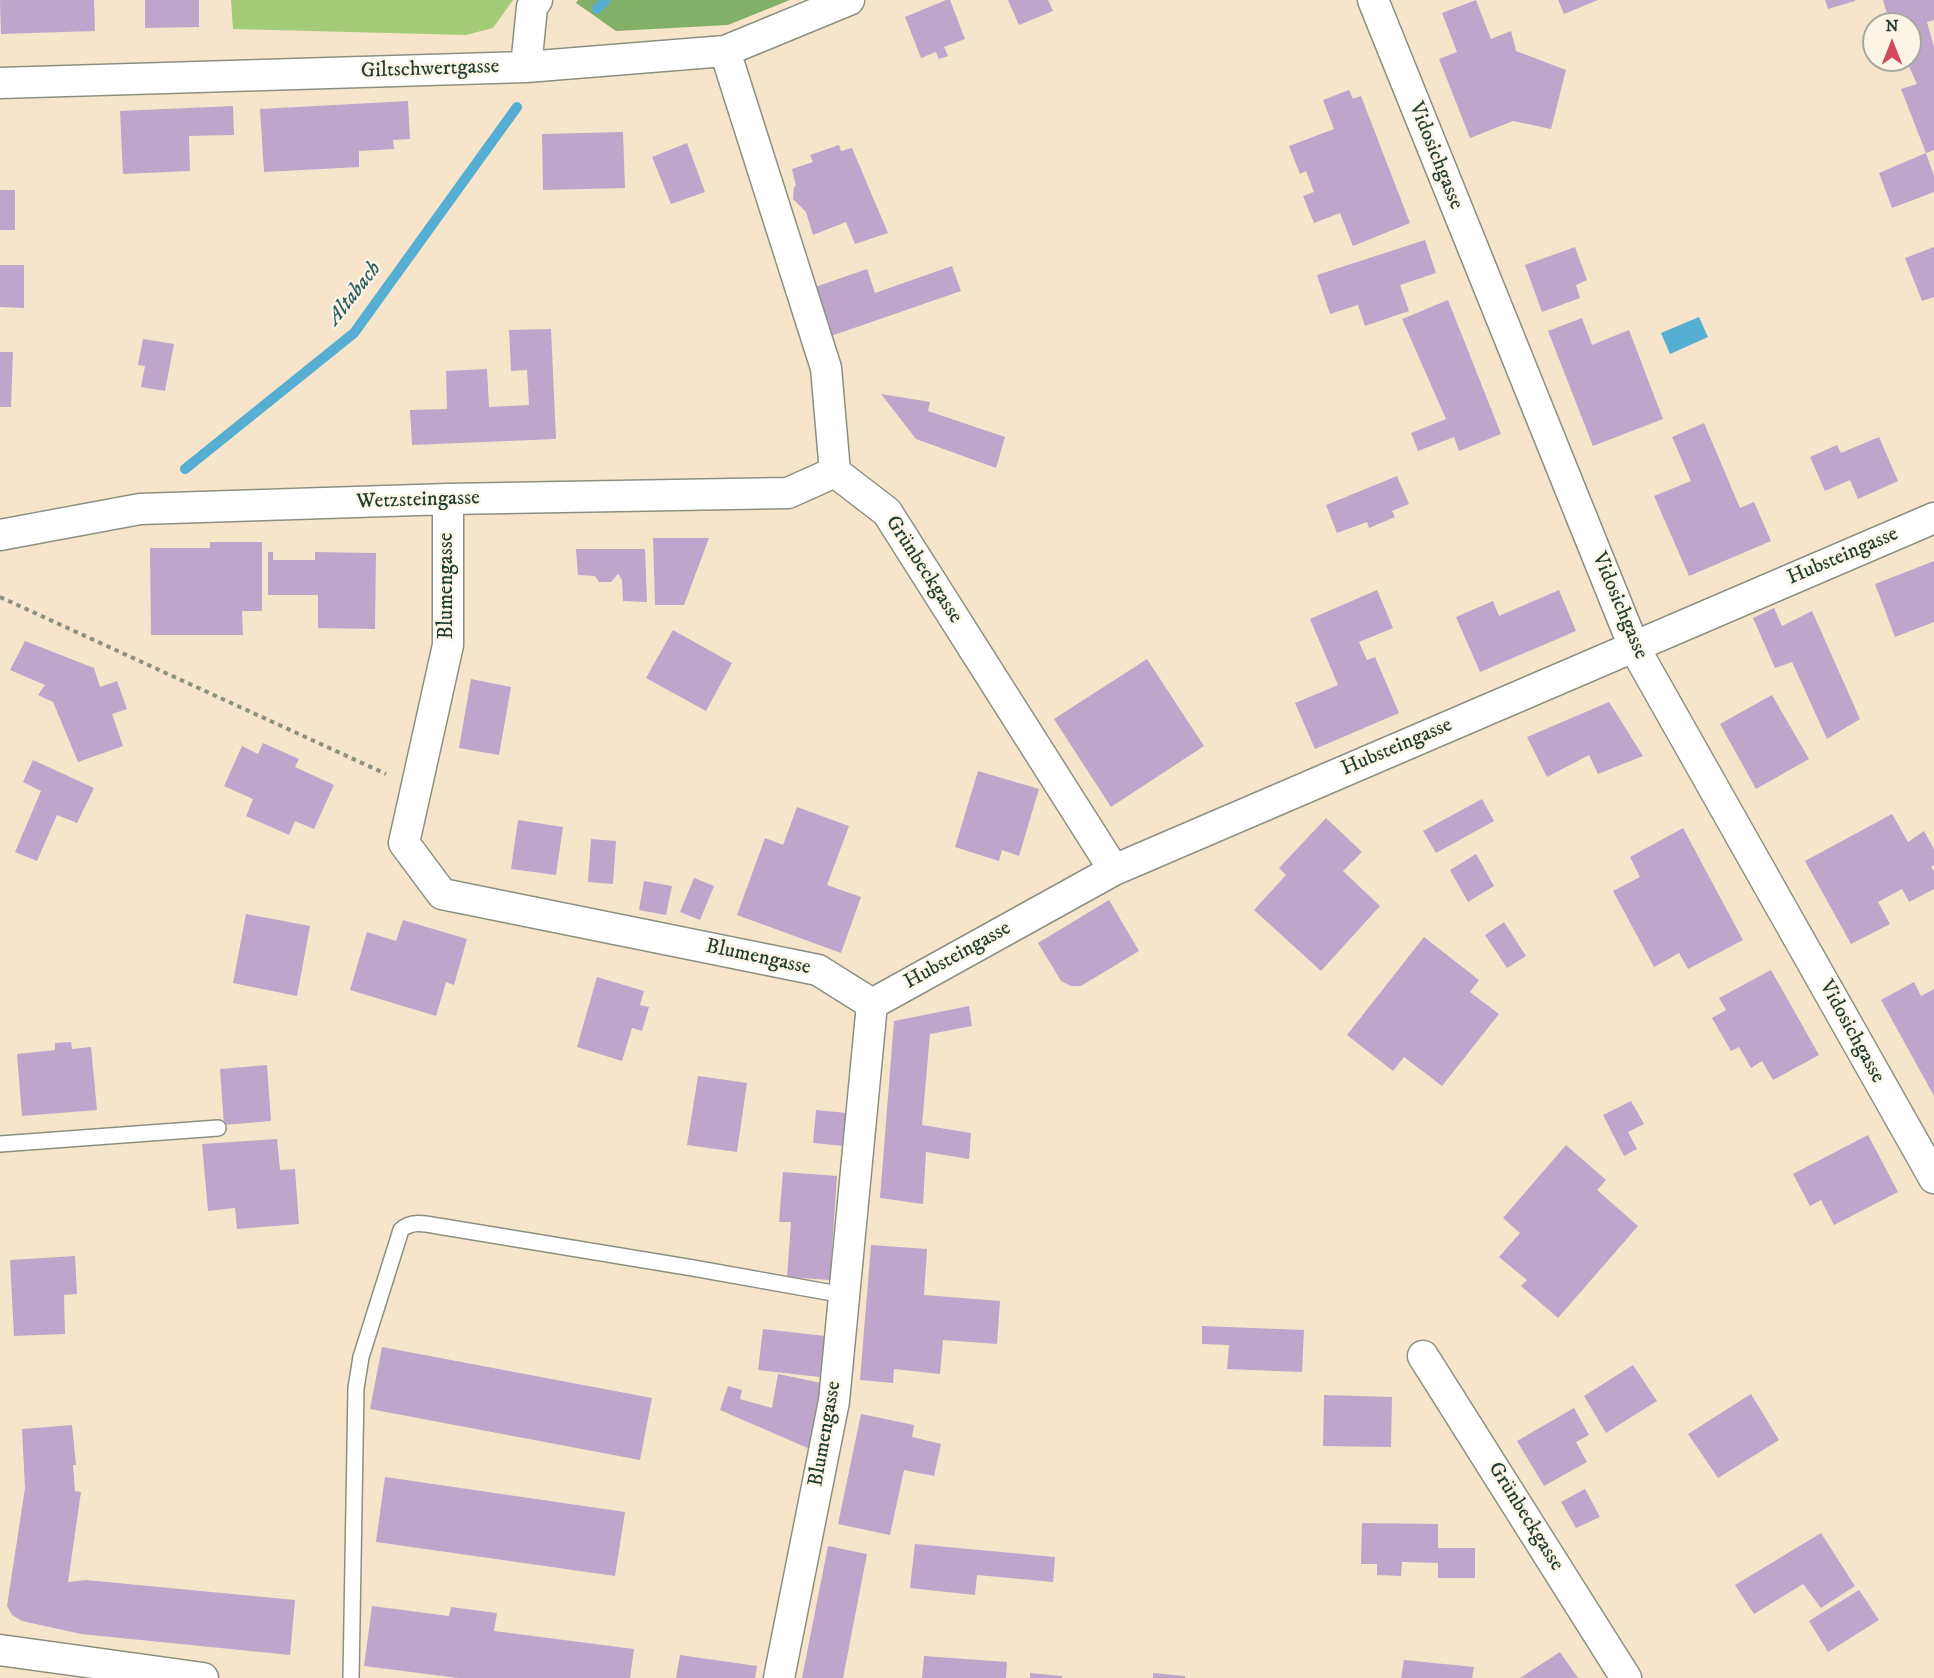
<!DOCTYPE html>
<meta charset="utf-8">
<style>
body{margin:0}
#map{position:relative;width:1934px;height:1678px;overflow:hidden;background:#f7e5cb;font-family:"IM FELL DW Pica",serif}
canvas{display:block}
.north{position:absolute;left:1862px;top:12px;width:60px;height:60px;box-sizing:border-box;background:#fcf5e5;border:2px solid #a4ab9e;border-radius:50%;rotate:0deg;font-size:16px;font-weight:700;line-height:24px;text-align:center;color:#1f3d34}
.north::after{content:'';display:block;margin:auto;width:21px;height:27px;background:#d1495b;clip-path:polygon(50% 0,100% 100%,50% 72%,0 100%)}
</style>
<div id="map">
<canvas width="1934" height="1678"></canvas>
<div class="north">N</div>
</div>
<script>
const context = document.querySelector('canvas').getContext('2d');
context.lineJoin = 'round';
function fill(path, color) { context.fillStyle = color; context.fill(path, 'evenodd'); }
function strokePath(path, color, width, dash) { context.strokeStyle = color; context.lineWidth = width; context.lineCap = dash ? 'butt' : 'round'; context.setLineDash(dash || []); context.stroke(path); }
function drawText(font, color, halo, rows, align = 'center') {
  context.font = font + ' "IM FELL DW Pica",serif'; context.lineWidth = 4.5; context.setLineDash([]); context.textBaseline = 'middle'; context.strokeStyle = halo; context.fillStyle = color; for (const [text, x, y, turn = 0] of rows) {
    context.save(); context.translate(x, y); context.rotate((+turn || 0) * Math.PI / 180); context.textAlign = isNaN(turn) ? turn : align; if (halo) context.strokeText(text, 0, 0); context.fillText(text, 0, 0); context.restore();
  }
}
const green = new Path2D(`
 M231 0H513L493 28 466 35 233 29Z`);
const forest = new Path2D(`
 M578 0H790L728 25 616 31 576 3Z`);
const water = new Path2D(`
 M1699 317 1708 337 1670 354 1661 333Z`);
const stream = new Path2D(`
 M597 9 606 0
 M185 469 354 333 517 107`);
const building = new Path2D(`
 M0 0H94L95 31 1 34Z
 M145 0H199V27L145 28Z
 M946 0H950L965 39 944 47 948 56 939 59 936 52 921 58 905 17Z
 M1008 0H1048L1053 11 1019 25Z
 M1476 0 1491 39 1511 31 1516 51 1566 70 1551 129 1513 121 1470 138 1439 59 1457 52 1442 13Z
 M1558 0H1598L1564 14Z
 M1825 0H1855V1L1828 9Z
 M1883 0H1934V20L1927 22 1934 47V150L1926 153 1934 176V192L1892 208 1879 173 1926 153 1901 89 1917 84 1906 60H1910V24H1890Z
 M1349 90 1353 99 1361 96 1410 223 1353 246 1340 213 1314 223 1303 196 1314 192 1306 171 1300 174 1289 146 1334 129 1323 100Z
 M408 101 410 139 393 140 394 149 359 151V167L264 172 260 109Z
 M233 106 234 135 189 136 190 171 123 174 120 111Z
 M623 132 625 188 543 190 542 134Z
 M687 143 705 192 671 204 652 157Z
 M839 145 841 151 852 148 888 233 855 244 846 222 813 235 806 212 793 199 794 187 796 186 792 169 813 162 810 155Z
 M0 190H15V230H0Z
 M1425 240 1436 273 1400 285 1409 311 1365 326 1358 305 1330 314 1317 275Z
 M1575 247 1587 280 1576 285 1580 298 1542 312 1525 265Z
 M1934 247V297L1922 301 1905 258Z
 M0 265H24V308L0 307Z
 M952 266 961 291 831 336 815 287 867 269 875 293Z
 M1448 300 1501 434 1459 451 1454 437 1418 451 1411 433 1446 419 1402 319Z
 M1582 318 1592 345 1629 330 1663 419 1593 446 1548 331Z
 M551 329 556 439 412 445 410 410 447 409 446 371 487 369 489 407 529 405 527 370 511 371 509 330Z
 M143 339 174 344 165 391 141 387 145 366 138 365Z
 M0 352H13L11 407H0Z
 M881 394 930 402 928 411 1005 437 996 468 916 439Z
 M1704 423 1740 508 1754 502 1771 541 1689 576 1654 496 1691 481 1672 437Z
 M1879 437 1898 481 1858 499 1850 480 1825 491 1810 457 1837 445 1841 453Z
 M1397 476 1409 504 1392 511 1395 517 1369 528 1367 522 1337 533 1326 505Z
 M653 538H709L684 605H655Z
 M210 542H262V611H242L243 635H151L150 548H210Z
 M576 549H645L647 602 623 601 622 580 618 574 611 582H599L595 576 578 575Z
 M268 552H273V560H315V552L376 553 375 629 318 628V595H268Z
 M1934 561V622L1895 637 1875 584Z
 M1377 590 1393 628 1359 642 1367 660 1375 657 1399 713 1315 749 1295 703 1338 685 1310 619Z
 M1559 590 1576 631 1480 672 1456 617 1493 601 1499 616Z
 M1774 608 1782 626 1812 611 1860 719 1827 739 1792 662 1775 668 1753 618Z
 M673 630 732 663 706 711 646 678Z
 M25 641 94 668 100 687 117 681 127 709 112 714 123 746 78 762 53 702 38 695 45 685 10 670Z
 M1147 659 1204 746 1111 807 1054 719Z
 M471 679 511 687 499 755 459 748Z
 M1772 695 1809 759 1756 789 1720 724Z
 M1609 702 1643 756 1598 774 1589 755 1547 777 1527 737Z
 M263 743 299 759 295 767 334 785 314 829 295 821 289 835 246 816 253 799 224 786 242 746 258 754Z
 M33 760 94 788 77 823 57 815 37 861 15 852 41 791 23 782Z
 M978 771 1039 789 1019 856 1002 850 999 861 955 847Z
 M1482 799 1494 821 1436 853 1423 831Z
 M797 807 849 826 827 885 861 897 841 953 737 915 765 838 783 845Z
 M1892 814 1908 842 1924 831 1934 849V865L1931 867 1934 871V889L1909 902 1902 889 1878 902 1890 924 1851 944 1805 861Z
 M1326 818 1362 852 1343 871 1380 906 1321 971 1254 910 1286 875 1279 868Z
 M518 820 563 827 556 875 511 869Z
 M1683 828 1743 940 1688 969 1679 953 1654 967 1613 891 1640 877 1630 857Z
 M591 839 616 841 613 884 588 882Z
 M1476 854 1494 886 1468 902 1450 870Z
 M694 878 714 886 700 920 680 912Z
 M644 881 672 886 666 915 639 910Z
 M1109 900 1139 951 1081 986H1071L1061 981 1038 943Z
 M246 914 310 926 297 996 233 983Z
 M403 920 467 939 454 985 446 982 436 1016 350 990 367 932 396 941Z
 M1504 922 1526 956 1507 968 1485 935Z
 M1424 937 1479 980 1470 992 1499 1014 1442 1086 1404 1057 1393 1071 1347 1035Z
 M1771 970 1819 1055 1773 1080 1762 1061 1751 1068 1739 1047 1731 1051 1712 1018 1726 1010 1719 998Z
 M597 977 644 991 640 1005 649 1007 642 1031 632 1028 622 1061 577 1047Z
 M1914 982 1921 996 1934 989V1096L1881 1000Z
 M969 1006 972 1026 930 1034 922 1125 971 1133 969 1159 926 1152 923 1204 880 1198 894 1021Z
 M71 1042 72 1049 91 1047 97 1110 22 1116 17 1054 55 1050V1043Z
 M267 1065 271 1121 224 1125 220 1069Z
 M698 1076 747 1083 737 1152 687 1145Z
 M1631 1101 1644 1124 1628 1132 1637 1149 1624 1156 1603 1115Z
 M816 1110 847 1113 844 1146 813 1143Z
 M1868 1135 1898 1192 1834 1225 1821 1200 1810 1206 1793 1174Z
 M277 1139 280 1170 295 1169 299 1224 237 1229 235 1208 208 1211 202 1144Z
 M1566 1145 1606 1180 1597 1190 1638 1226 1558 1318 1521 1286 1527 1280 1499 1257 1520 1233 1503 1218Z
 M783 1172 837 1176 830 1280 787 1277 791 1222H779Z
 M871 1245 927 1249 924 1295 1000 1301 997 1344 943 1340 940 1374 894 1369 893 1383 860 1380Z
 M75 1256 77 1294 64 1295 65 1334 14 1336 10 1260Z
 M1202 1326 1304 1330 1302 1372 1227 1369 1229 1345 1202 1344Z
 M763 1329 825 1336 820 1377 758 1370Z
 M382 1347 652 1398 640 1460 370 1409Z
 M1633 1365 1657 1401 1606 1433 1584 1396Z
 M778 1374 826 1384 810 1449 720 1410 728 1386 742 1390 740 1399 772 1408Z
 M1751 1394 1779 1440 1718 1478 1688 1434Z
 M1324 1395 1392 1397 1391 1447 1323 1446Z
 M1574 1408 1589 1435 1576 1442 1587 1462 1544 1486 1517 1441Z
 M861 1414 914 1425 912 1437 941 1444 934 1476 904 1470 890 1535 838 1524Z
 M72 1425 76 1465H73L75 1491 81 1492 68 1582 86 1580 295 1600 290 1655 81 1634 22 1621 12 1615 7 1606 25 1488 22 1429Z
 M385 1477 625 1512 615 1576 376 1542Z
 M1585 1489 1600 1517 1576 1528 1561 1502Z
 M1362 1523 1438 1524V1548H1475V1578H1438V1563L1402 1562 1401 1576 1377 1575V1564H1361Z
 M1821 1533 1855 1586 1821 1608 1803 1584 1754 1614 1735 1585Z
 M915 1544 1055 1557 1053 1582 977 1575 975 1595 910 1588Z
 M828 1546 867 1554 843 1678H802Z
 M1859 1590 1879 1620 1828 1652 1809 1621Z
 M372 1606 449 1616 451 1607 497 1613 494 1631 634 1649 630 1678H458L364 1666Z
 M1560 1652 1578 1678H1520Z
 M680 1655 757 1666 755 1678H676Z
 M924 1656 1007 1662 1006 1678H922Z
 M1404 1660 1474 1667 1472 1678H1401Z
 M1030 1673 1062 1676V1678H1030Z
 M1153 1673 1185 1676V1678H1153Z`);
const path = new Path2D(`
 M0 597 386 774`);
const lane = new Path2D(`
 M0 1144 218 1128
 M351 1678 356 1388 361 1357 401 1230C413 1219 429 1225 444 1227L693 1268 844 1295`);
const street = new Path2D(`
 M1373 0 1634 647 1934 1178
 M725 51 826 368 835 472 887 512 1114 870
 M526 67 532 7 537 0
 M0 83 526 67 725 51 849 0
 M448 499V645L404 843 442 894 818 970 872 1004 834 1401 779 1678
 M0 535 140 509 448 499 788 493 835 472
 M872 1004 1114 870 1934 518
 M1423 1356 1626 1678
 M0 1650 203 1678`);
const streetNames = [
 ["Giltschwertgasse",430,70,-2],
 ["Vidosichgasse",1435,156,68],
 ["Wetzsteingasse",418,501,-2],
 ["Hubsteingasse",1843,557,-23],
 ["Grünbeckgasse",923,570,57],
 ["Blumengasse",448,586,-90],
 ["Vidosichgasse",1619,606,67],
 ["Hubsteingasse",1397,748,-23],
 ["Hubsteingasse",958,956,-29],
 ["Blumengasse",758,958,12],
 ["Vidosichgasse",1851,1032,61],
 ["Blumengasse",826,1434,-80],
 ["Grünbeckgasse",1525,1517,58]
];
const waterNames = [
 ["Altabach",355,294,-52]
];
fill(green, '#a4cc78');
fill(forest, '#83b068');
fill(water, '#56aed3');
strokePath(stream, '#56aed3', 10);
fill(building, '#bea5cb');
strokePath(lane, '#8b9180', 18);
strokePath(street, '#8b9180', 33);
strokePath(path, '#8b9180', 4, [4.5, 4.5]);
strokePath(lane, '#fff', 15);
strokePath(street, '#fff', 30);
drawText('21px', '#1f3d34', '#fcf5e5', streetNames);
drawText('italic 22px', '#305f64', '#fcf5e5', waterNames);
</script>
